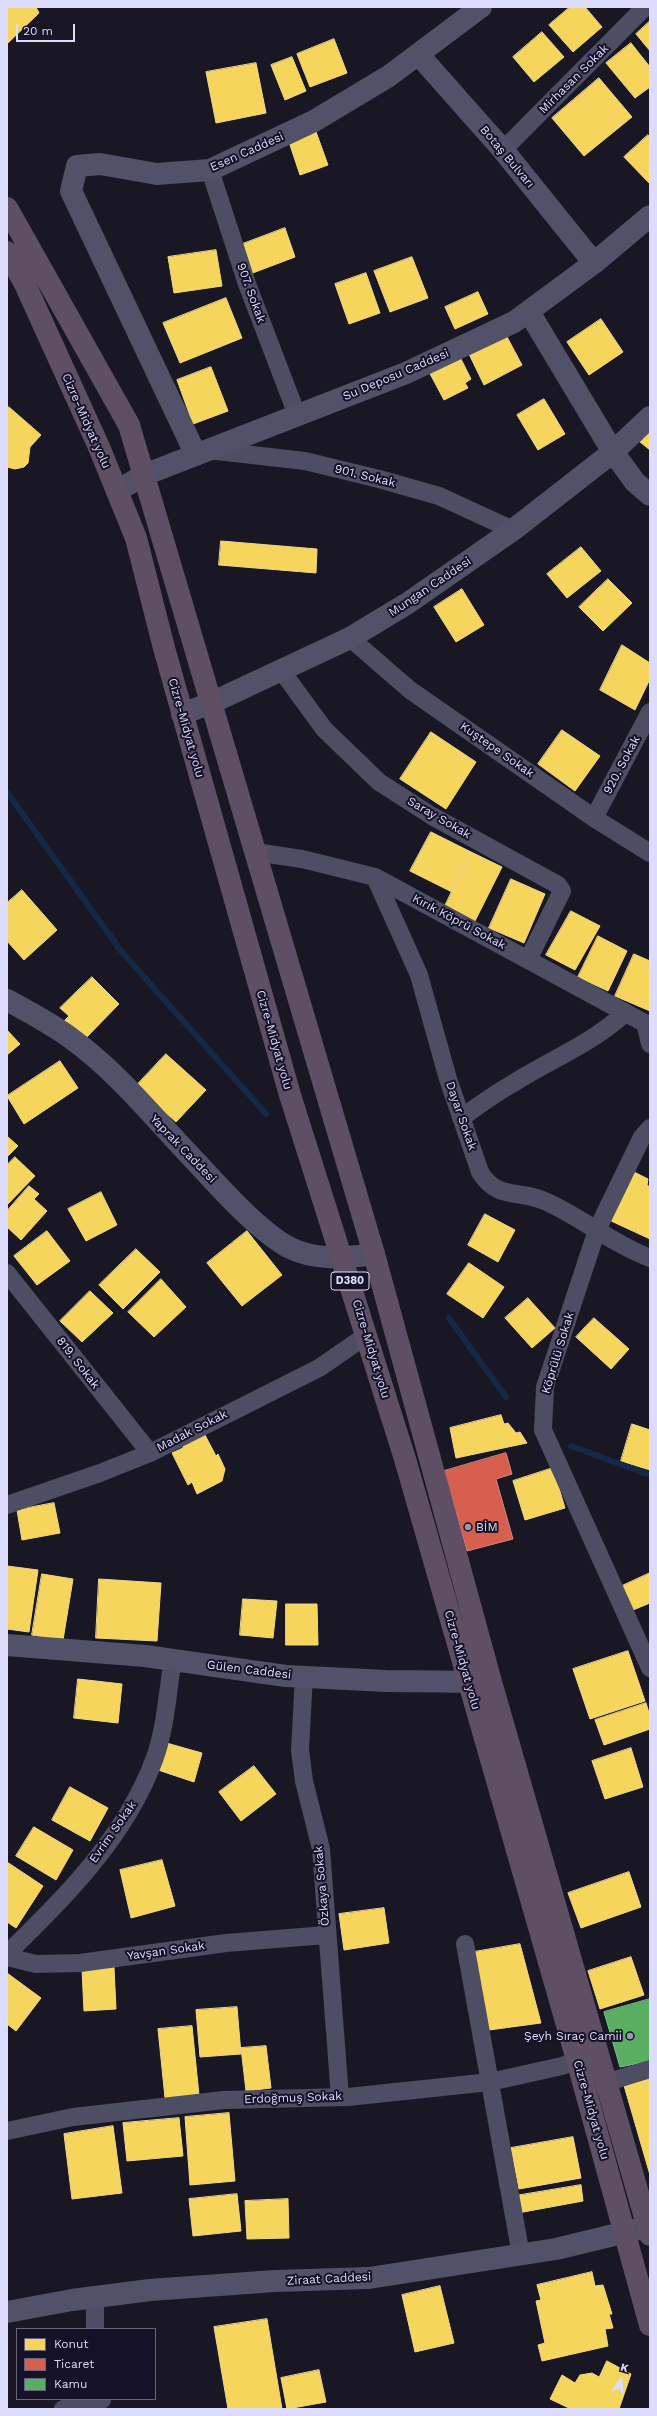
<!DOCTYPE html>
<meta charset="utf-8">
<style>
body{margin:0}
#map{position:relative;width:657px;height:2416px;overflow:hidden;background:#181723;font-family:"Work Sans",sans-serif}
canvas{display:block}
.frame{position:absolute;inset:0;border:8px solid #dedcfc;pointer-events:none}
.legend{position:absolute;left:16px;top:2328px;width:140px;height:72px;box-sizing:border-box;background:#151228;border:1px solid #65637d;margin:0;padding:5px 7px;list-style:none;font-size:12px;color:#dedcfc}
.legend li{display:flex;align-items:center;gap:8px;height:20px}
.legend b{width:20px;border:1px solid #65637d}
.north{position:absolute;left:601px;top:2360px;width:40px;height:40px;-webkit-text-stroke:3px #151228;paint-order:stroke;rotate:16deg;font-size:11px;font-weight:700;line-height:16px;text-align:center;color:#dedcfc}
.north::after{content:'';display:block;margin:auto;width:14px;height:18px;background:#dedcfc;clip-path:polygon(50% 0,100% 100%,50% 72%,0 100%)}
.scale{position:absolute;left:16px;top:24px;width:59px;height:18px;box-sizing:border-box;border:2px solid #dedcfc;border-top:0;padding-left:5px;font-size:12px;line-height:14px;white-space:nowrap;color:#dedcfc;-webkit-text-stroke:3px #151228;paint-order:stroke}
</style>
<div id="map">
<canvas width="657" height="2416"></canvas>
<div class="frame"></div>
<ul class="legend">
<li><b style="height:11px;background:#f6d55c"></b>Konut</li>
<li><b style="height:11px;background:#d6604d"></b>Ticaret</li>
<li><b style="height:11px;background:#5aae61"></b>Kamu</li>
</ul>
<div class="north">K</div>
<div class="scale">20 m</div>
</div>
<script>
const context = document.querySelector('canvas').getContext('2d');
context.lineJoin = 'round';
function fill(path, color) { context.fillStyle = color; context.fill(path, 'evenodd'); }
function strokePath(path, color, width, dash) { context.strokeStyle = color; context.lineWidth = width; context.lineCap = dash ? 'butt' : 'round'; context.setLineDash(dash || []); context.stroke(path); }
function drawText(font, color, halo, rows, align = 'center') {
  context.font = font + ' "Work Sans",sans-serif'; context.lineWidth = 4; context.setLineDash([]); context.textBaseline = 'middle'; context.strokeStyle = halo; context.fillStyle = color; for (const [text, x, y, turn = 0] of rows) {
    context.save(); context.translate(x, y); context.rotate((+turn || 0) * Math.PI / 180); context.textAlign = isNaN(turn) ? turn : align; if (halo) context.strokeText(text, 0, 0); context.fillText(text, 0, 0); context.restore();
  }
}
const homes = new Path2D(`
 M7 7H36L39 13 7 44Z
 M570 7H585L602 27 573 52 549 25Z
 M650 21V51L636 34Z
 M542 32 564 57 534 82 513 57Z
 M334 39 347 73 310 87 297 54Z
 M631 43 650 67V87L635 98 606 63Z
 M292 57 306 91 285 100 271 65Z
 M256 63 266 113 216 123 206 72Z
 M599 78 632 117 584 156 552 118Z
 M315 129 328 165 300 175 288 139Z
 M648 135 650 138V184L624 157Z
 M285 228 295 257 250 274 240 245Z
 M216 250 222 286 174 293 168 257Z
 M412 257 428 298 390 312 374 271Z
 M366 273 380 313 349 324 335 284Z
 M478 292 488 314 455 329 445 307Z
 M226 298 242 338 180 363 163 323Z
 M601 319 623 352 589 375 567 342Z
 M506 335 522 365 484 385 469 354Z
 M459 355 471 379 465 383 468 388 444 400 428 370Z
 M211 367 228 411 193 424 177 380Z
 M544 399 565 434 538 450 517 415Z
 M9 407 41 435 30 447 28 463 24 467 15 469 7 467V409Z
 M650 430V450L640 442Z
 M221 541 317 549 316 573 219 565Z
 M581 547 601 571 567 598 547 574Z
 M608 579 632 603 603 631 579 607Z
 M462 589 484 625 456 642 434 607Z
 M622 645 650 663V679L635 710 600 690Z
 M562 730 600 756 575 791 538 764Z
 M431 732 476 762 446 809 400 779Z
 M431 832 471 852 452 892 410 871Z
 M471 852 502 867 475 921 445 906Z
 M511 879 545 894 524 943 489 928Z
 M22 890 57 930 24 960 7 941V903Z
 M571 911 600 926 575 970 546 955Z
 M598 936 627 951 608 991 578 977Z
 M634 954 650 961V1011L615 996Z
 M92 977 119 1004 84 1040 64 1021 69 1016 60 1008Z
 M7 1030 20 1044 7 1055Z
 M166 1054 206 1090 176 1122 136 1086Z
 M60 1061 78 1088 24 1124 7 1096Z
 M7 1136 18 1146 7 1157Z
 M15 1157 35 1176 7 1205V1165Z
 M632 1171 648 1179 647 1185 650 1187V1239L609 1220Z
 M29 1186 39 1194 34 1199 47 1211 21 1240 7 1227V1211Z
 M101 1192 117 1225 86 1241 68 1209Z
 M485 1214 515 1230 498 1262 468 1245Z
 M47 1231 70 1261 37 1285 14 1256Z
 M247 1231 282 1275 242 1306 207 1263Z
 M136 1249 160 1272 123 1309 99 1285Z
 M469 1263 504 1287 483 1318 447 1294Z
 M161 1279 186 1307 154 1337 128 1312Z
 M90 1291 113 1313 82 1342 60 1321Z
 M528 1298 555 1328 532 1348 505 1318Z
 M594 1318 629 1349 611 1369 576 1337Z
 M501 1415 504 1424 508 1423 516 1433 520 1432 527 1443 456 1458 450 1428Z
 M632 1424 650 1430V1470L621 1461Z
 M200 1434 205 1435 216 1456 218 1454 225 1469 222 1481 197 1494 192 1482 188 1485 172 1453 183 1448V1443Z
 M553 1468 565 1508 525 1520 513 1481Z
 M54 1503 60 1533 22 1540 17 1510Z
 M7 1566 38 1570 29 1632 7 1629Z
 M650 1573V1603L633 1610 622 1586Z
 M42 1574 73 1579 63 1640 32 1635Z
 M99 1579 161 1583 157 1641 96 1638Z
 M243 1599 277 1601 273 1638 240 1635Z
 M286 1604H317L318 1645H286Z
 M628 1651 645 1701 590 1719 573 1669Z
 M78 1679 122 1684 118 1723 74 1718Z
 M646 1703 650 1716V1729L604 1745 595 1720Z
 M163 1742 202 1753 194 1782 155 1769Z
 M631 1748 643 1787 605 1799 592 1761Z
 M254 1766 276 1794 241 1821 219 1792Z
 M70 1787 108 1808 90 1841 52 1820Z
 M34 1827 73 1850 56 1880 16 1856Z
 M162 1860 175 1906 131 1918 120 1870Z
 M7 1862 43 1886 16 1928 7 1922Z
 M629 1872 641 1907 581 1928 568 1893Z
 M384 1908 389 1943 344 1950 339 1914Z
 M520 1944 541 2023 489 2030 474 1952Z
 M631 1957 644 1995 600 2009 588 1971Z
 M114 1967 116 2009 84 2011 82 1969Z
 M7 1973 41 1998 16 2031 7 2024Z
 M237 2007 241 2054 200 2057 196 2010Z
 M192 2026 199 2095 165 2098 158 2029Z
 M266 2046 271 2088 246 2091 241 2048Z
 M650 2075V2175L623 2082Z
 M229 2113 235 2181 190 2185 185 2117Z
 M179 2118 183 2156 127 2161 123 2123Z
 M113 2126 122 2193 72 2199 64 2134Z
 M573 2137 581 2178 519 2189 511 2148Z
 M581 2185 583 2201 518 2213 515 2196Z
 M237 2194 241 2231 193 2236 189 2199Z
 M288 2199 289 2238 247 2239 245 2201Z
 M592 2272 595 2286 603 2285 612 2314H609L613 2328 605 2329 608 2346 542 2361 538 2345 545 2343 536 2301 541 2300 537 2285Z
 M440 2286 454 2343 415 2352 402 2295Z
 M267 2319 282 2409H228L214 2327Z
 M607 2361 631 2374 619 2409H571L550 2399 562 2375 575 2383 580 2375 592 2373 599 2377Z
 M319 2370 326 2402 287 2409 281 2378Z`);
const shops = new Path2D(`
 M506 1453 512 1474 496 1479 513 1539 467 1551 444 1471Z`);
const public = new Path2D(`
 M650 1999V2061L620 2067 604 2012Z`);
const stream = new Path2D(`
 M7 792 121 951 266 1114
 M449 1318 506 1397
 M571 1446 650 1475`);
const street = new Path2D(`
 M503 150 645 7
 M210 170 247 284 297 415
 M208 450 305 461 379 479 439 496 513 530
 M350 638 410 690 594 818 650 853
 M281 670 324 729 379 782 432 816 558 885 562 891 528 960
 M594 818 650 712
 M255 852 302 859 375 877 650 1026
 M375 877 419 975 448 1079 480 1172C497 1201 521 1189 547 1202 582 1218 613 1244 650 1258
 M645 1023 650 1044
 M461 1118C478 1106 494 1094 512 1084 551 1059 590 1045 625 1013
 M650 1128 642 1137 597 1230 545 1387 543 1430 650 1668
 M7 1273 150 1453
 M7 1505 100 1473 150 1453 319 1368 367 1335
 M304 1676 300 1750 304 1781 321 1849 340 2097
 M465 1944 521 2255
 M7 1954C65 1897 125 1838 154 1760 166 1728 167 1693 173 1660
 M7 1957 36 1964 80 1963 226 1943 326 1935
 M605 2083 650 2069
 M7 2131 73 2117 224 2100 348 2097 490 2082 562 2066 577 2060
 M95 2329V2297
 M63 2409 102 2400`);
const secondary = new Path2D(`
 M418 54 503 150 594 263
 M529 312 613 452 635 482 650 495
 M196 455 71 191 77 166 100 164 157 174 210 170 314 121 389 76 481 7
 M117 491 144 475 406 373 514 322 594 263 650 216
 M182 714 211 703 350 638 408 603 513 530 613 452 650 417
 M7 1000C29 1012 52 1024 72 1039 120 1074 158 1123 199 1165 222 1190 259 1231 288 1247 315 1261 346 1258 374 1254
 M7 1645 145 1656 286 1676 386 1681 486 1682
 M7 2312 72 2300 150 2290 275 2281 369 2278 556 2249 647 2227`);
const highway = new Path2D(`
 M7 208 129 425 374 1254 491 1682 650 2235
 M7 252 24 282 99 447 136 538 164 648 290 1095 405 1459 577 2060 650 2325`);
const markers = [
 [468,1527,4,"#9997b0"],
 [630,2036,4,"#9997b0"]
];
const shields = [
 [350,1281,38]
];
const shieldNames = [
 ["D380",350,1281]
];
const streetNames = [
 ["Mirhasan Sokak",574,79,-45],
 ["Esen Caddesi",247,152,-24],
 ["Botaş Bulvarı",507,157,50],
 ["907. Sokak",251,293,70],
 ["Su Deposu Caddesi",396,375,-23],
 ["Cizre-Midyat yolu",86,421,66],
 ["901. Sokak",365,476,14],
 ["Mungan Caddesi",430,587,-34],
 ["Cizre-Midyat yolu",186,728,74],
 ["Kuştepe Sokak",497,750,35],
 ["920. Sokak",622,765,-62],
 ["Saray Sokak",439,818,30],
 ["Kırık Köprü Sokak",459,922,28],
 ["Cizre-Midyat yolu",274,1040,74],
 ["Dayar Sokak",461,1116,71],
 ["Yaprak Caddesi",183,1149,46],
 ["Cizre-Midyat yolu",371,1349,73],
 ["Köprülü Sokak",558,1353,-73],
 ["819. Sokak",78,1363,52],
 ["Madak Sokak",192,1431,-27],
 ["Cizre-Midyat yolu",462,1660,74],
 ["Gülen Caddesi",249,1670,7],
 ["Evrim Sokak",113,1832,-55],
 ["Özkaya Sokak",322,1886,-95],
 ["Yavşan Sokak",166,1951,-8],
 ["Erdoğmuş Sokak",293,2098,-2],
 ["Cizre-Midyat yolu",591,2110,74],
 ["Ziraat Caddesi",329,2279,-3]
];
const poiNames = [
 ["BİM",476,1527],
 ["Şeyh Sıraç Camii",622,2036,"right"]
];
fill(homes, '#f6d55c');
strokePath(homes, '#efd78c', 1);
fill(shops, '#d6604d');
strokePath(shops, '#d88582', 1);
fill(public, '#5aae61');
strokePath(public, '#82bc90', 1);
strokePath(stream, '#132947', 6);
strokePath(street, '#4d4d63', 18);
strokePath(secondary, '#515269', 22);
strokePath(highway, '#5e4f64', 22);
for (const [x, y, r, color] of markers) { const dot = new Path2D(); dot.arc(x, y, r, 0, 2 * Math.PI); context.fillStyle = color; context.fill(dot); strokePath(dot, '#151228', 1.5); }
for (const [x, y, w] of shields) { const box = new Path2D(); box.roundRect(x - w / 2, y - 9, w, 18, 3); context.fillStyle = '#151228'; context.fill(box); strokePath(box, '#dedcfc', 1); }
drawText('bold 11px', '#dedcfc', null, shieldNames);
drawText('12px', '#dedcfc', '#151228', streetNames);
drawText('12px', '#dedcfc', '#151228', poiNames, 'left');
</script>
